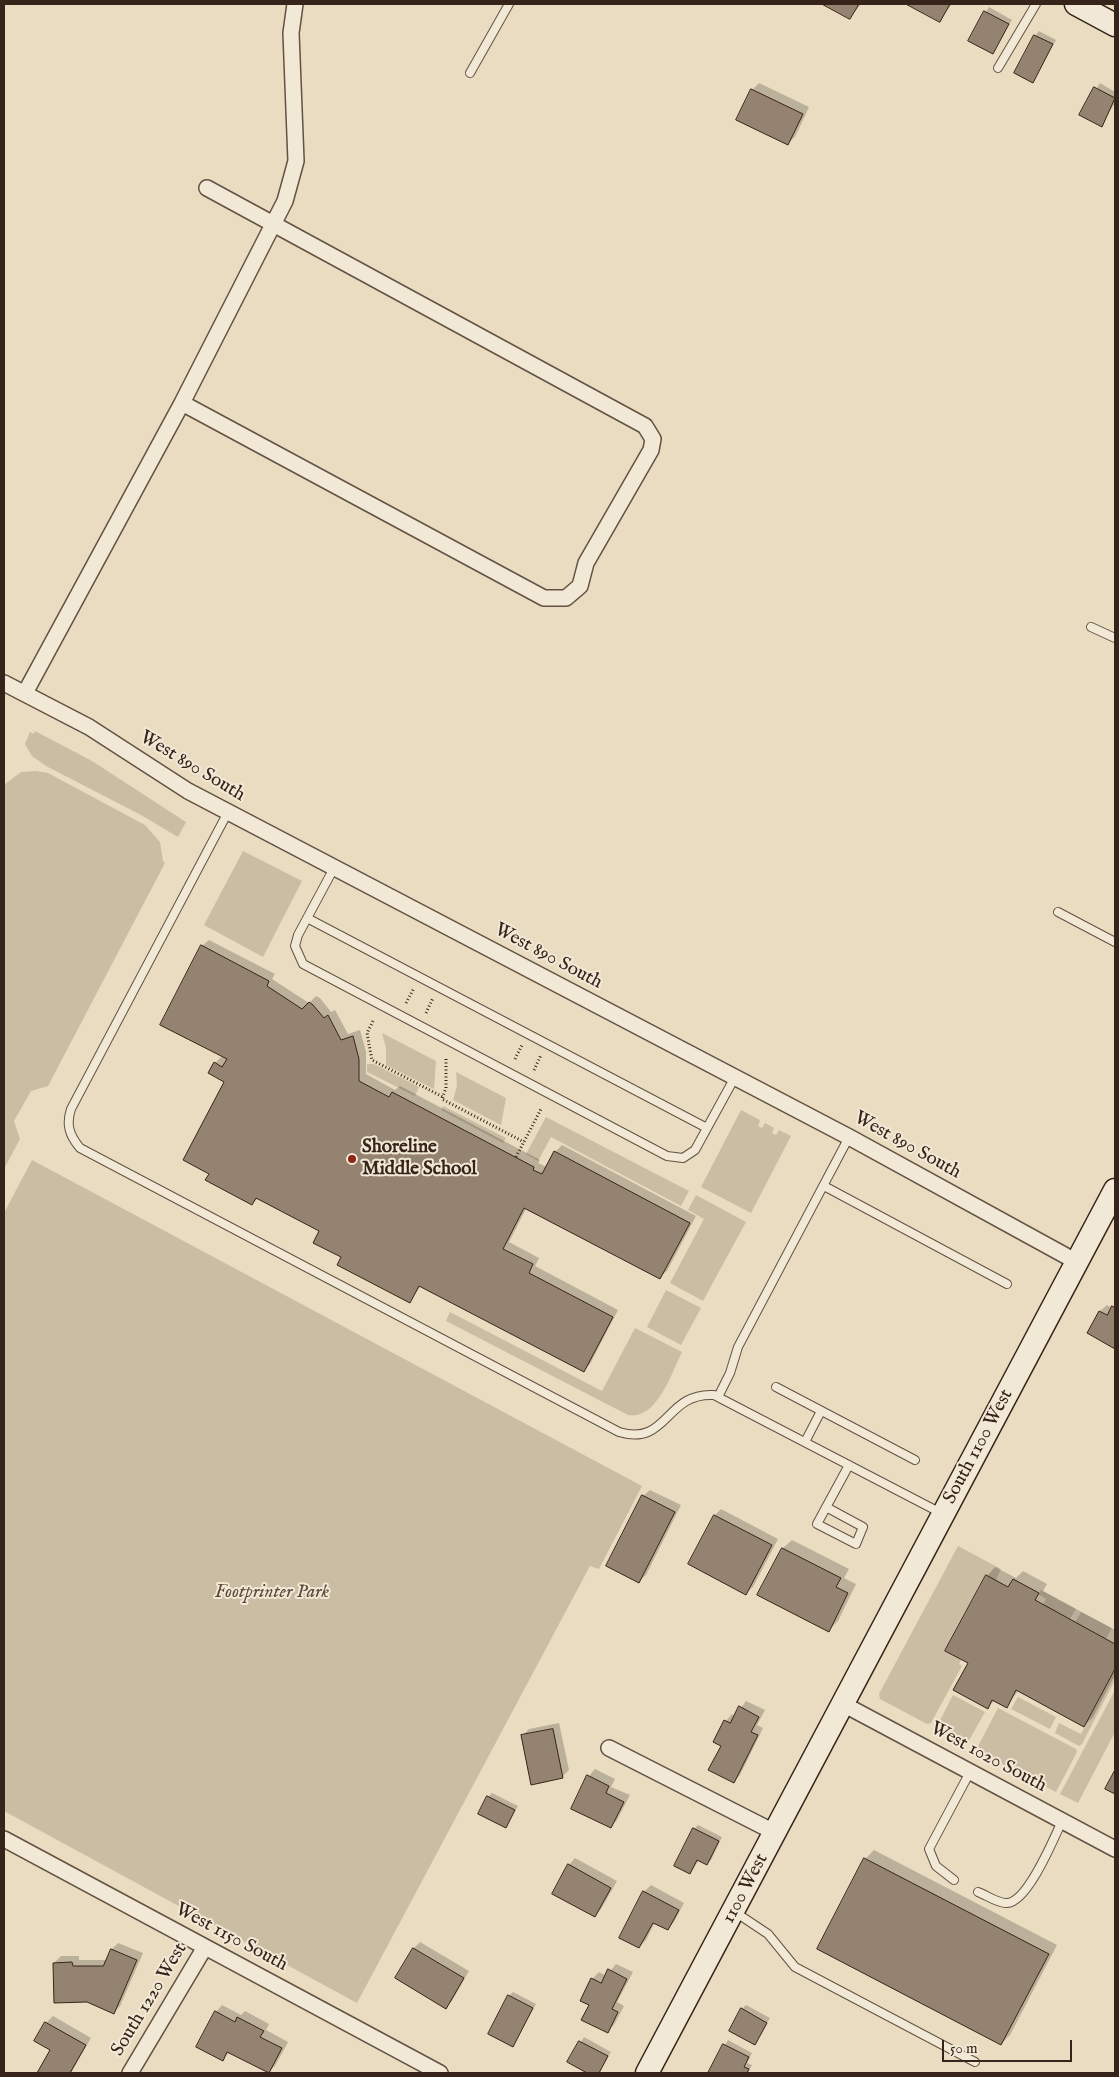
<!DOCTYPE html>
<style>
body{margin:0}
#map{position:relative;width:1119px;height:2077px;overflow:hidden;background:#eadcc0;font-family:"IM FELL English",serif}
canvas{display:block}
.frame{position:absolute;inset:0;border:5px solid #362319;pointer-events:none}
.scale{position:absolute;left:942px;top:2040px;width:130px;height:22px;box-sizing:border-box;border:2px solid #362319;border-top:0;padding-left:6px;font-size:15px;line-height:18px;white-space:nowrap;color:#362319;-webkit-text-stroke:4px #f1e8d6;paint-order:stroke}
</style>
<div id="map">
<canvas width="1119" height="2077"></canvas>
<div class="frame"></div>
<div class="scale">50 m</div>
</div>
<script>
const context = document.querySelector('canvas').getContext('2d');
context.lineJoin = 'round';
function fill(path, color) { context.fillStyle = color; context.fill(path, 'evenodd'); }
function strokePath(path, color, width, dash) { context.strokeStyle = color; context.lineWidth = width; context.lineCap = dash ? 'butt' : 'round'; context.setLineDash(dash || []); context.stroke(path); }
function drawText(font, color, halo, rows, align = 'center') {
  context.font = font + ' "IM FELL English",serif'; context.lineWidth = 4; context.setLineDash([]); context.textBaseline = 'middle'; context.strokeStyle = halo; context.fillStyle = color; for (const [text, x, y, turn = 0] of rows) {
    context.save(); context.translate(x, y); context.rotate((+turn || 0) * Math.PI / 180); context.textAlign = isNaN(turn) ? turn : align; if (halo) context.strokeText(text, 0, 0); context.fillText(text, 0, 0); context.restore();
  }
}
const green = new Path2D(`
 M35 731 92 761 186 822 178 837 141 815 46 766 32 756 25 744 30 732 34 734Z
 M36 771 48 773 145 825 160 842 163 861 165 863 48 1086 31 1091 14 1121 20 1139 4 1169V785L21 772Z
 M243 851 302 881 263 957 204 925Z
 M382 1033 436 1061 434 1089 386 1065V1048Z
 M367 1064H374L419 1087 415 1096 367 1072Z
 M456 1072 506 1098 501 1125 453 1100 457 1086Z
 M443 1106 506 1138 503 1143 441 1110Z
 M741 1110 760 1120 758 1126 762 1128 765 1123 774 1128 772 1133 776 1135 779 1130 791 1136 751 1213 701 1187Z
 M546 1117 689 1191 681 1206 551 1137 538 1161 526 1154Z
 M32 1160 642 1486 599 1569 590 1566 357 2003 4 1811V1213Z
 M696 1195 746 1222 703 1301 670 1283 704 1219 688 1210Z
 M666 1290 701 1308 681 1345 647 1327Z
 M450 1312 602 1391 635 1328 682 1352C671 1374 657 1420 628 1415L446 1321Z
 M958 1546 1001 1569 996 1580 985 1575 945 1651 961 1660 959 1664 962 1666 931 1723 927 1724 880 1699 879 1694Z
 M1041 1590 1076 1609 1070 1619 1043 1605 1046 1599 1038 1594Z
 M1081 1612 1112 1628 1106 1639 1075 1622Z
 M1115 1670V1680L1082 1744 1079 1746 1055 1733 1059 1723 1081 1734Z
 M1115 1690V1732L1078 1803 1060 1794Z
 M953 1695 985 1712 967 1744 936 1728Z
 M1018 1697 1056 1717 1050 1729 1011 1709Z
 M998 1708 1076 1749 1077 1752 1056 1792 976 1750Z`);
const shadow = new Path2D(`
 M825 4H861L850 18Z
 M909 4H952L940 20Z
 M989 7 1012 20 993 52 970 40Z
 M1039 31 1056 40 1033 81 1035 36Z
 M759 83 809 107 795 137 788 143 752 90Z
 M1100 83 1115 92V103L1101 125 1081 114Z
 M209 940 275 974 272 979 309 1003 316 996 320 998 331 1012 335 1010 348 1034 360 1030 366 1052V1074L395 1090 400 1086 540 1160 538 1163 547 1167 555 1152 562 1145 696 1216 667 1271 660 1277 527 1207 509 1242 539 1258 535 1266 618 1310 590 1364 583 1370 421 1285 410 1302 342 1257 321 1230 258 1198 252 1204 210 1173 226 1081 215 1063 222 1056 202 946Z
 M1115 1304V1347L1088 1333 1100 1311 1107 1305 1112 1308Z
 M650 1490 681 1505 646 1575 639 1581 643 1496Z
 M721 1509 778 1539 753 1587 746 1593 690 1563 715 1515Z
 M792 1540 849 1569 844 1578 856 1584 838 1621 829 1630 783 1548Z
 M995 1567 1016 1578 1023 1571 1047 1584 1043 1591 1115 1630V1675L1093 1717 1084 1726 1019 1690 1006 1706 995 1700 988 1707 970 1663 987 1576Z
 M746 1701 765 1710 757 1725 763 1728 740 1775 734 1781 722 1745 726 1721 732 1714 735 1716Z
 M559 1723 569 1770 562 1777 523 1735 529 1729Z
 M595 1769 615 1779 611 1787 630 1795 617 1820 611 1827 589 1776Z
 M492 1793 518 1806 506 1826 488 1797Z
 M698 1825 722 1837 711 1860 707 1864 699 1860 690 1873 694 1829Z
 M874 1850 1057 1945 1010 2035 1001 2044 865 1859Z
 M575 1858 617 1881 601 1909 595 1916 569 1865Z
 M651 1885 684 1903 674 1922 668 1929 655 1922 646 1940 639 1947 644 1892Z
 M420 1942 469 1971 452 2001 446 2007 414 1948Z
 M118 1943 143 1953 120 2006 114 2012 54 1963 61 1956H79V1960H107L112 1949Z
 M616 1964 633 1972 617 2002 624 2006 614 2025 607 2031 590 2005 592 1979 599 1972 606 1976Z
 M513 1992 536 2004 513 2045 509 1996Z
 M222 2005 241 2015 245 2011 269 2024 266 2030 288 2042 275 2066 268 2072 230 2052 222 2059 216 2012Z
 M746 2005 770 2018 755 2044 742 2009Z
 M53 2016 91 2038 71 2073H38L51 2049 46 2023Z
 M584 2037 611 2052 599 2073H589L569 2062Z
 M728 2040 752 2053 747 2063 752 2065 748 2073H709Z`);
const building = new Path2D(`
 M822 4H859L850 19Z
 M906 4H950L940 22Z
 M984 11 1009 24 993 54 968 41Z
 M1034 35 1053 44 1033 83 1014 73Z
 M1094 87 1115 98 1102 127 1079 115Z
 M751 89 803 114 788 145 736 120Z
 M201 945 269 981 267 986 302 1009 309 1002 313 1005 324 1018 328 1015 341 1040 353 1036 359 1059V1081L389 1097 392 1092 534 1167 533 1170 542 1174 554 1151 690 1223 660 1279 524 1208 503 1249 533 1264 529 1273 613 1317 584 1372 419 1286 410 1303 337 1265 341 1257 313 1243 319 1231 256 1198 252 1205 205 1180 209 1174 183 1160 224 1082 208 1073 214 1062 222 1067 227 1059 160 1025Z
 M1112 1306 1115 1308V1349L1087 1333 1099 1311 1107 1315Z
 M642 1495 675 1512 639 1583 606 1566Z
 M714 1515 772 1545 746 1595 688 1564Z
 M782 1548 841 1578 836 1587 848 1593 829 1632 757 1595Z
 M986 1575 1008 1587 1013 1579 1039 1593 1035 1600 1115 1644V1669L1084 1727 1016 1690 1007 1708 992 1700 988 1709 953 1690 968 1663 945 1651Z
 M739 1706 759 1717 751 1732 758 1735 734 1783 708 1770 721 1746 713 1742 724 1720 730 1723Z
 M553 1729 563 1778 531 1785 521 1735Z
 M1115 1770V1794L1105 1789Z
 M587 1775 609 1786 606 1793 624 1802 611 1828 571 1809Z
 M487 1796 515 1810 506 1828 478 1814Z
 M693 1828 719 1841 707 1865 697 1860 690 1874 674 1866Z
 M864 1858 1049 1954 1001 2045 817 1949Z
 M568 1864 611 1888 595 1917 552 1894Z
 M643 1891 679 1910 668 1930 653 1923 639 1948 619 1938Z
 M413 1948 464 1978 446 2009 395 1978Z
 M111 1949 137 1960 114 2014 87 2002 54 2003 53 1963 72 1962 73 1966H103Z
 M608 1969 627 1979 612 2009 618 2012 608 2033 581 2020 589 2005 580 2001 591 1978 601 1983Z
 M508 1995 533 2008 513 2047 488 2034Z
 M741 2008 767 2023 755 2045 729 2031Z
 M215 2011 235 2022 237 2017 264 2031 260 2037 282 2048 269 2073 227 2052 223 2061 196 2047Z
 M45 2022 86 2045 70 2073H37L50 2050 34 2041Z
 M579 2041 608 2056 599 2073H587L567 2062Z
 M723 2044 749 2057 744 2067 749 2069 747 2073H708Z`);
const path = new Path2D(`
 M406 1003 414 988
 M426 1013 433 998
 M373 1021 367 1033 372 1060 443 1097
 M446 1059V1088L442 1099 524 1142
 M515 1059 522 1045
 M534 1070 541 1055
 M516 1157 541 1109`);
const lane = new Path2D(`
 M998 68 1036 4
 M470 73 509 4
 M1091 627 1115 638
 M228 812 71 1109C66 1124 69 1135 80 1148L619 1432C668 1447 665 1392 714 1395L941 1513
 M334 868 298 935 295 946 303 964 667 1156 683 1158 695 1150 735 1077
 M1058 912 1115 942
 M307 918 707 1128
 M824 1186 1007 1284
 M776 1387 915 1460
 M718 1397 730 1373 738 1347 849 1137
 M805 1442 821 1411
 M826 1507 863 1527 856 1544 817 1524 849 1465
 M954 1880 936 1866 929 1849 970 1772
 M978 1892C986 1895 999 1904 1007 1903 1028 1902 1054 1838 1062 1821
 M735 1912 768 1934 795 1967 975 2062`);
const street = new Path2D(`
 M182 403 544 598H566L580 586 586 563 651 450 653 439 645 426 207 188
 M4 683 89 727 188 791 849 1137 1077 1262
 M25 693 182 403 285 201 296 161 291 33 295 4
 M843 1704 1115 1849
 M609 1748 776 1833
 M4 1839 440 2073
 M130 2073 205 1947`);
const secondary = new Path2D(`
 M1076 4 1115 25
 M647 2073 1115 1190`);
const markers = [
 [352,1159,5,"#8f2418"]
];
const streetNames = [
 ["West 890 South",192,767,31],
 ["West 890 South",548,957,28],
 ["West 890 South",907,1146,29],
 ["South 1100 West",979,1447,-62],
 ["West 1020 South",988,1758,28],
 ["1100 West",746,1889,-62],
 ["West 1150 South",231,1938,28],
 ["South 1220 West",150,2000,-59]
];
const poiNames = [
 ["Shoreline",362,1148],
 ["Middle School",362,1170]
];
const parkNames = [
 ["Footprinter Park",272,1593]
];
fill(green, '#cbbda4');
fill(shadow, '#0003');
fill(building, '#948370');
strokePath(building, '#362319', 1);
strokePath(lane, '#635143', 10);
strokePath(street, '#635143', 18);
strokePath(secondary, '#362319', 25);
strokePath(path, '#362319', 3, [1, 2.5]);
strokePath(lane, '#f1e8d6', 8);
strokePath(street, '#f1e8d6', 15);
strokePath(secondary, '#f1e8d6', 22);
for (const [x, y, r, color] of markers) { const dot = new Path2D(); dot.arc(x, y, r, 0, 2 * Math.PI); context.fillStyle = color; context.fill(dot); strokePath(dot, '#f1e8d6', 2); }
drawText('19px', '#362319', '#f1e8d6', streetNames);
drawText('bold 19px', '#362319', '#f1e8d6', poiNames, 'left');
drawText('italic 19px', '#5b4a3c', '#f1e8d6', parkNames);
</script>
